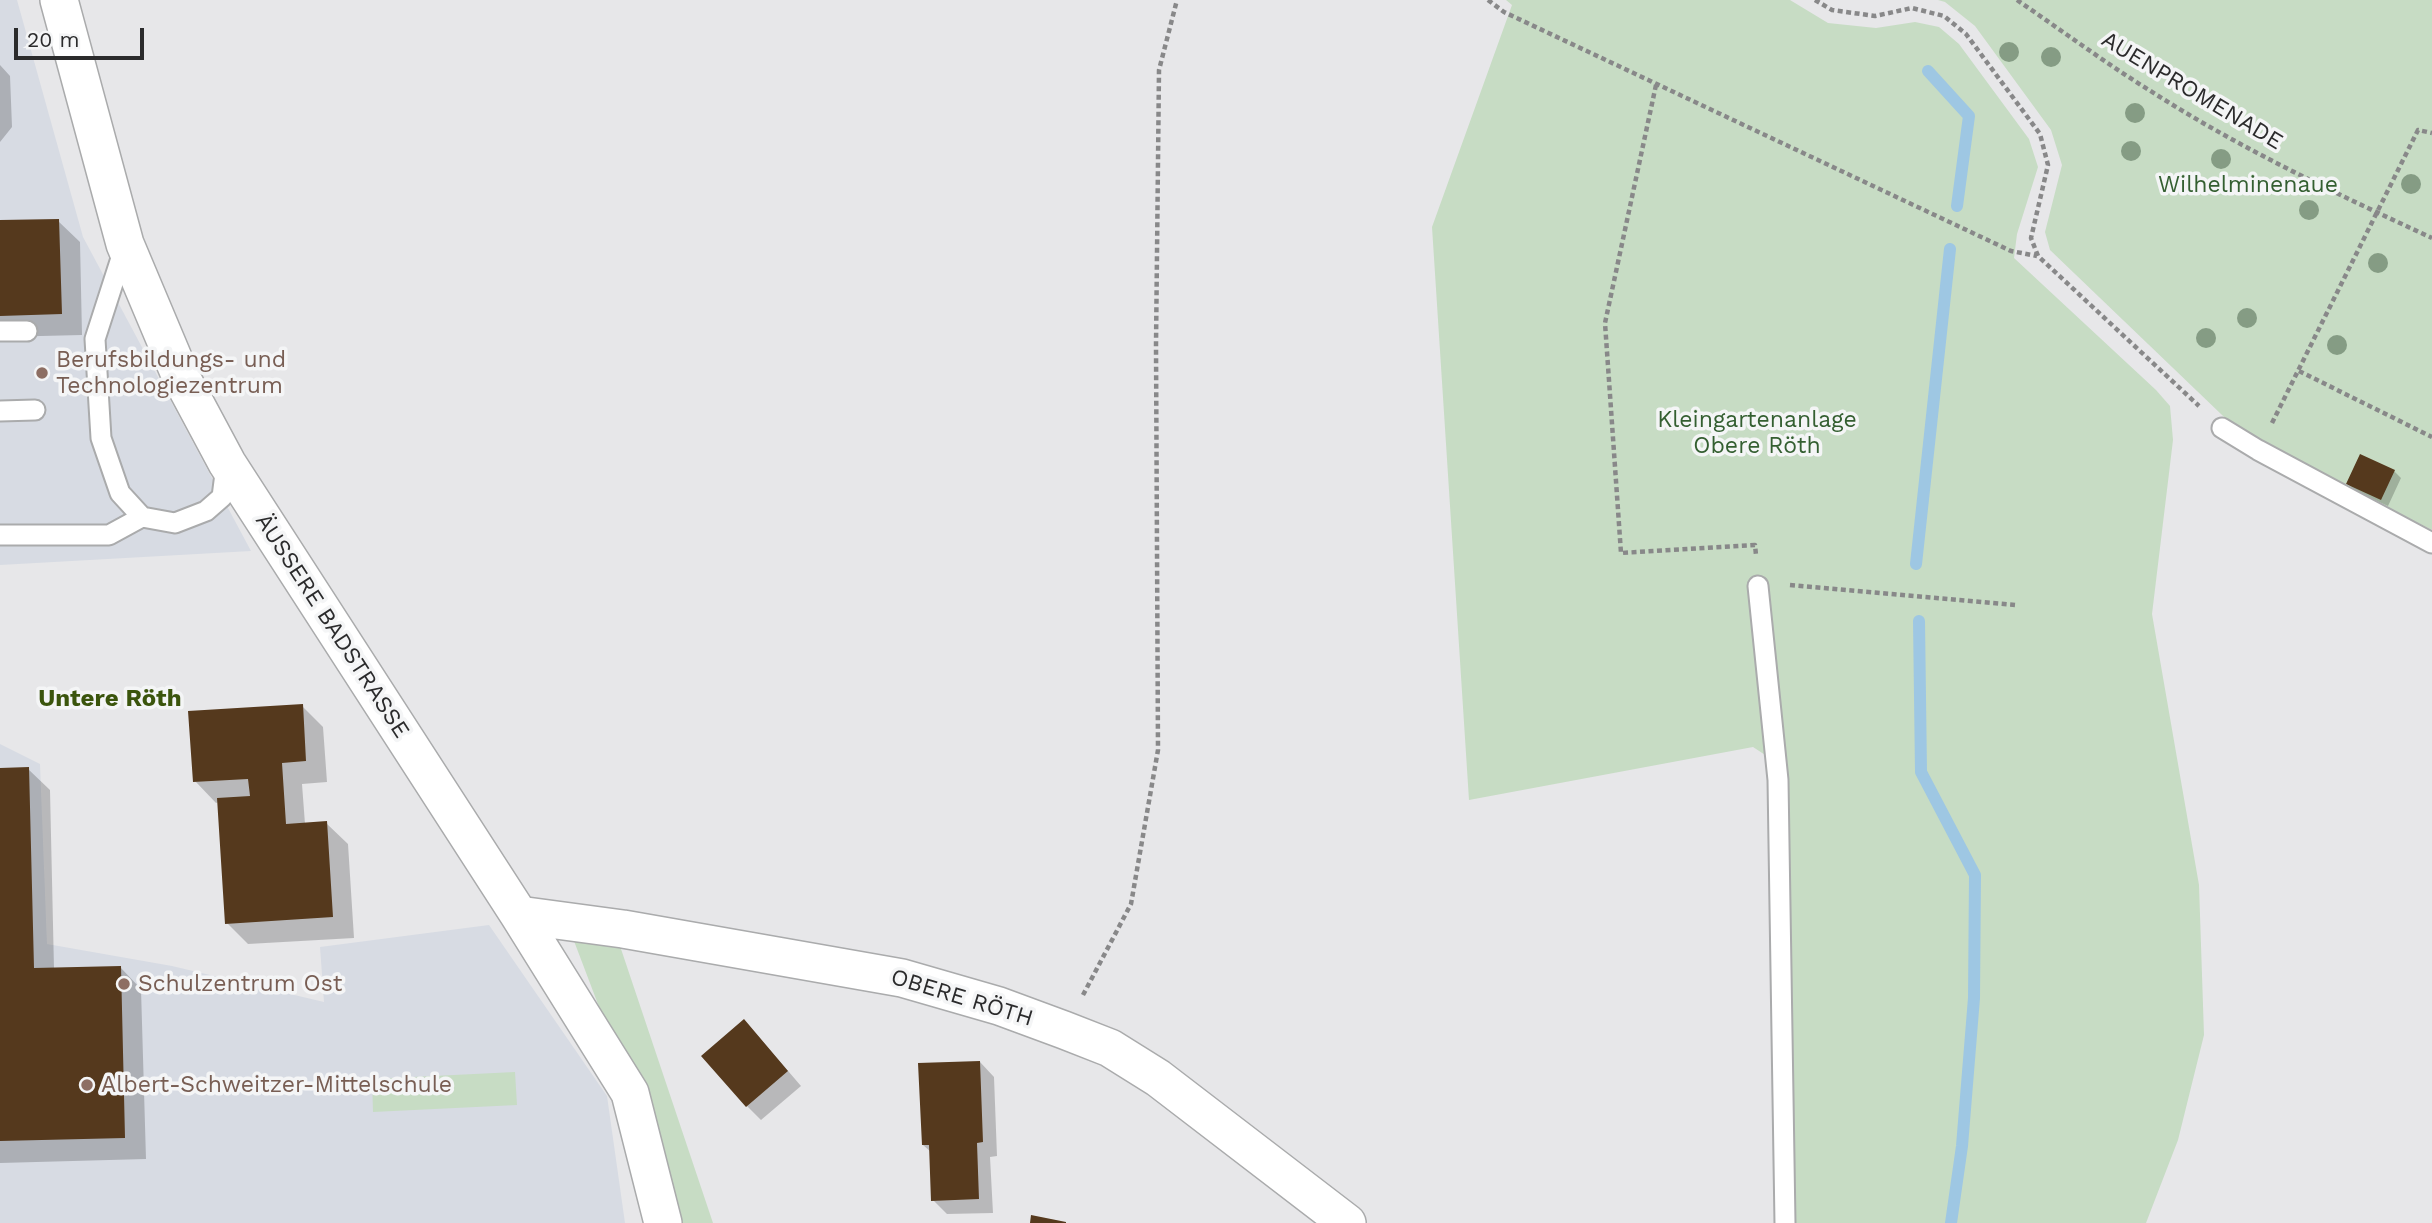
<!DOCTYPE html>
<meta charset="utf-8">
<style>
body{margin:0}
#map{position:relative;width:2432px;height:1223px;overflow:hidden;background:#e7e7e9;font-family:"Work Sans",sans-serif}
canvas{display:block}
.scale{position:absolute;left:14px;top:28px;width:130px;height:32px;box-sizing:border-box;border:4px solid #2b2b2c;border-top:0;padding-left:9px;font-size:21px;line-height:24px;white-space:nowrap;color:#2b2b2c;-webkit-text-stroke:5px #f4f5f6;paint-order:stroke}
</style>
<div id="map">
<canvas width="2432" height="1223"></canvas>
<div class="scale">20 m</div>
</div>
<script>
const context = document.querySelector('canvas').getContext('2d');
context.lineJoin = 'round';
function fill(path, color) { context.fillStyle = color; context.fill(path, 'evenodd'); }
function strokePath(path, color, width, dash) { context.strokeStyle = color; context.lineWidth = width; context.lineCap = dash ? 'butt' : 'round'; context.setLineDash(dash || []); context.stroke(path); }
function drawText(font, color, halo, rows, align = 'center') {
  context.font = font + ' "Work Sans",sans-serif'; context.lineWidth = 7; context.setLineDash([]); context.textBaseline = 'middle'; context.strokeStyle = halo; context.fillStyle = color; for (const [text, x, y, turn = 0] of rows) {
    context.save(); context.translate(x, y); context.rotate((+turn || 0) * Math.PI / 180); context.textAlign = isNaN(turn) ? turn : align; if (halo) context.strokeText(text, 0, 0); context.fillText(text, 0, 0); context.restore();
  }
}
const built = new Path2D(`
 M0 0H17L83 237 251 551 0 565Z
 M0 744 40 764 47 944 172 966 324 1002 320 947 489 925 607 1096 625 1223H0Z`);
const green = new Path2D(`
 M1506 0H1790L1828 23 1876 28 1915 22 1939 27 1959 44 2029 139 2038 167 2017 234 2014 258 2156 390 2170 406 2173 440 2152 614 2199 885 2204 1035 2178 1140 2146 1223H1795L1785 768 1753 747 1469 800 1432 227 1512 5Z
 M1938 0H2432V530L2246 438 2050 250 2045 232 2062 165 2051 130 1975 26 1945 2Z
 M618 940 713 1223H681L574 941Z
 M515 1072 517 1105 373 1112 372 1079Z`);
const shadow = new Path2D(`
 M0 65 10 76 12 127 0 142Z
 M58 221 80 242 82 335 0 337V222Z
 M2394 471 2401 478 2388 506 2355 491 2348 484Z
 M302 706 323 727 327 782 302 784 305 824 326 823 348 844 354 938 248 944 227 923 219 802 216 803 195 781Z
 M0 769H28L50 790 54 969 120 967 141 989 146 1159 0 1163Z
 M758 1036 801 1086 761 1120 747 1106Z
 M980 1062 994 1077 997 1156 990 1157 993 1213 947 1214 933 1200 931 1152 923 1145Z`);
const stream = new Path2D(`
 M1928 71 1969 116 1957 206
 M1916 564 1950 249
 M1919 621 1921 772 1975 875 1974 998 1962 1146 1951 1223`);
const building = new Path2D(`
 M59 219 62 314 0 316V220Z
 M2360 454 2395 470 2381 500 2346 484Z
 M303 704 306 761 282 763 286 824 327 821 333 917 225 924 217 798 250 796 248 779 193 782 188 711Z
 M29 767 34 968 121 966 125 1138 0 1141V768Z
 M744 1019 788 1071 746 1107 701 1056Z
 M980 1061 983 1142 977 1143 979 1199 931 1201 929 1145H922L918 1063Z
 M1031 1215 1066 1222V1223H1030Z`);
const path = new Path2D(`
 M1488 0 1504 12 2011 251 2037 256
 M1815 0 1832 10 1875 16 1912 8 1944 16 1966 34 2040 134 2048 165 2031 238 2038 256 2199 406
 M2017 0C2061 30 2104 62 2149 90 2239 148 2335 193 2432 238
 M1656 85 1605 323 1621 553 1755 545 1756 555
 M2299 371 2432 437
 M2272 423 2418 130 2432 133
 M1790 585 2015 605
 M1083 995 1131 904 1158 750 1156 345 1159 70 1177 0`);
const service = new Path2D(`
 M124 249 95 339 101 438 120 493 142 517 175 523 206 511 222 497 226 466
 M0 331H27
 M0 411 35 410
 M2222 428 2258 450 2432 543
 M0 535H109L142 517
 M1758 586 1778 780 1785 1223`);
const minor = new Path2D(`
 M59 0 125 244 181 377 227 463 519 915 630 1093 663 1223
 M519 915 623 929 902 978 999 1006 1064 1030 1110 1048 1158 1078 1347 1223`);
const trees = [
 [2009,52],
 [2051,57],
 [2135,113],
 [2131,151],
 [2221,159],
 [2411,184],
 [2309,210],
 [2378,263],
 [2247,318],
 [2206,338],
 [2337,345]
];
const markers = [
 [42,373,7,"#8d6e63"],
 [124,984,7,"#8d6e63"],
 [87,1085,7,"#8d6e63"]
];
const streetNames = [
 ["AUENPROMENADE",2192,91,31],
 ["ÄUSSERE BADSTRASSE",332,626,57],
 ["OBERE RÖTH",962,998,17]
];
const parkNames = [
 ["Wilhelminenaue",2248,185],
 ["Kleingartenanlage",1757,420],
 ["Obere Röth",1757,446]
];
const educationNames = [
 ["Berufsbildungs- und",56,360],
 ["Technologiezentrum",56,386],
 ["Schulzentrum Ost",138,984],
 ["Albert-Schweitzer-Mittelschule",101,1085]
];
const neighbourhoodNames = [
 ["Untere Röth",110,699]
];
fill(built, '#d7dbe3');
fill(green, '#c7dcc4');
fill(shadow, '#0003');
strokePath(stream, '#9ec7e3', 12);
fill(building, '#55391d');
strokePath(service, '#aaabac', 23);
strokePath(minor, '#aaabac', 40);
strokePath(path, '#888889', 4.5, [5, 3.5]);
strokePath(service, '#fff', 19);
strokePath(minor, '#fff', 37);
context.fillStyle = '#859c84';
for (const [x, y] of trees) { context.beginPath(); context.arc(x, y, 10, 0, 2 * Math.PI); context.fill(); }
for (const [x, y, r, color] of markers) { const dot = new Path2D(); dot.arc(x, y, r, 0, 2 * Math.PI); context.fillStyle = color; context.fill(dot); strokePath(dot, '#f4f5f6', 2.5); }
drawText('23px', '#2b2b2c', '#f4f5f6', streetNames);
drawText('23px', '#345f31', '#f4f5f6', parkNames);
drawText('23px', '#785e54', '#f4f5f6', educationNames, 'left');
drawText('bold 24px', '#3b550d', '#f4f5f6', neighbourhoodNames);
</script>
